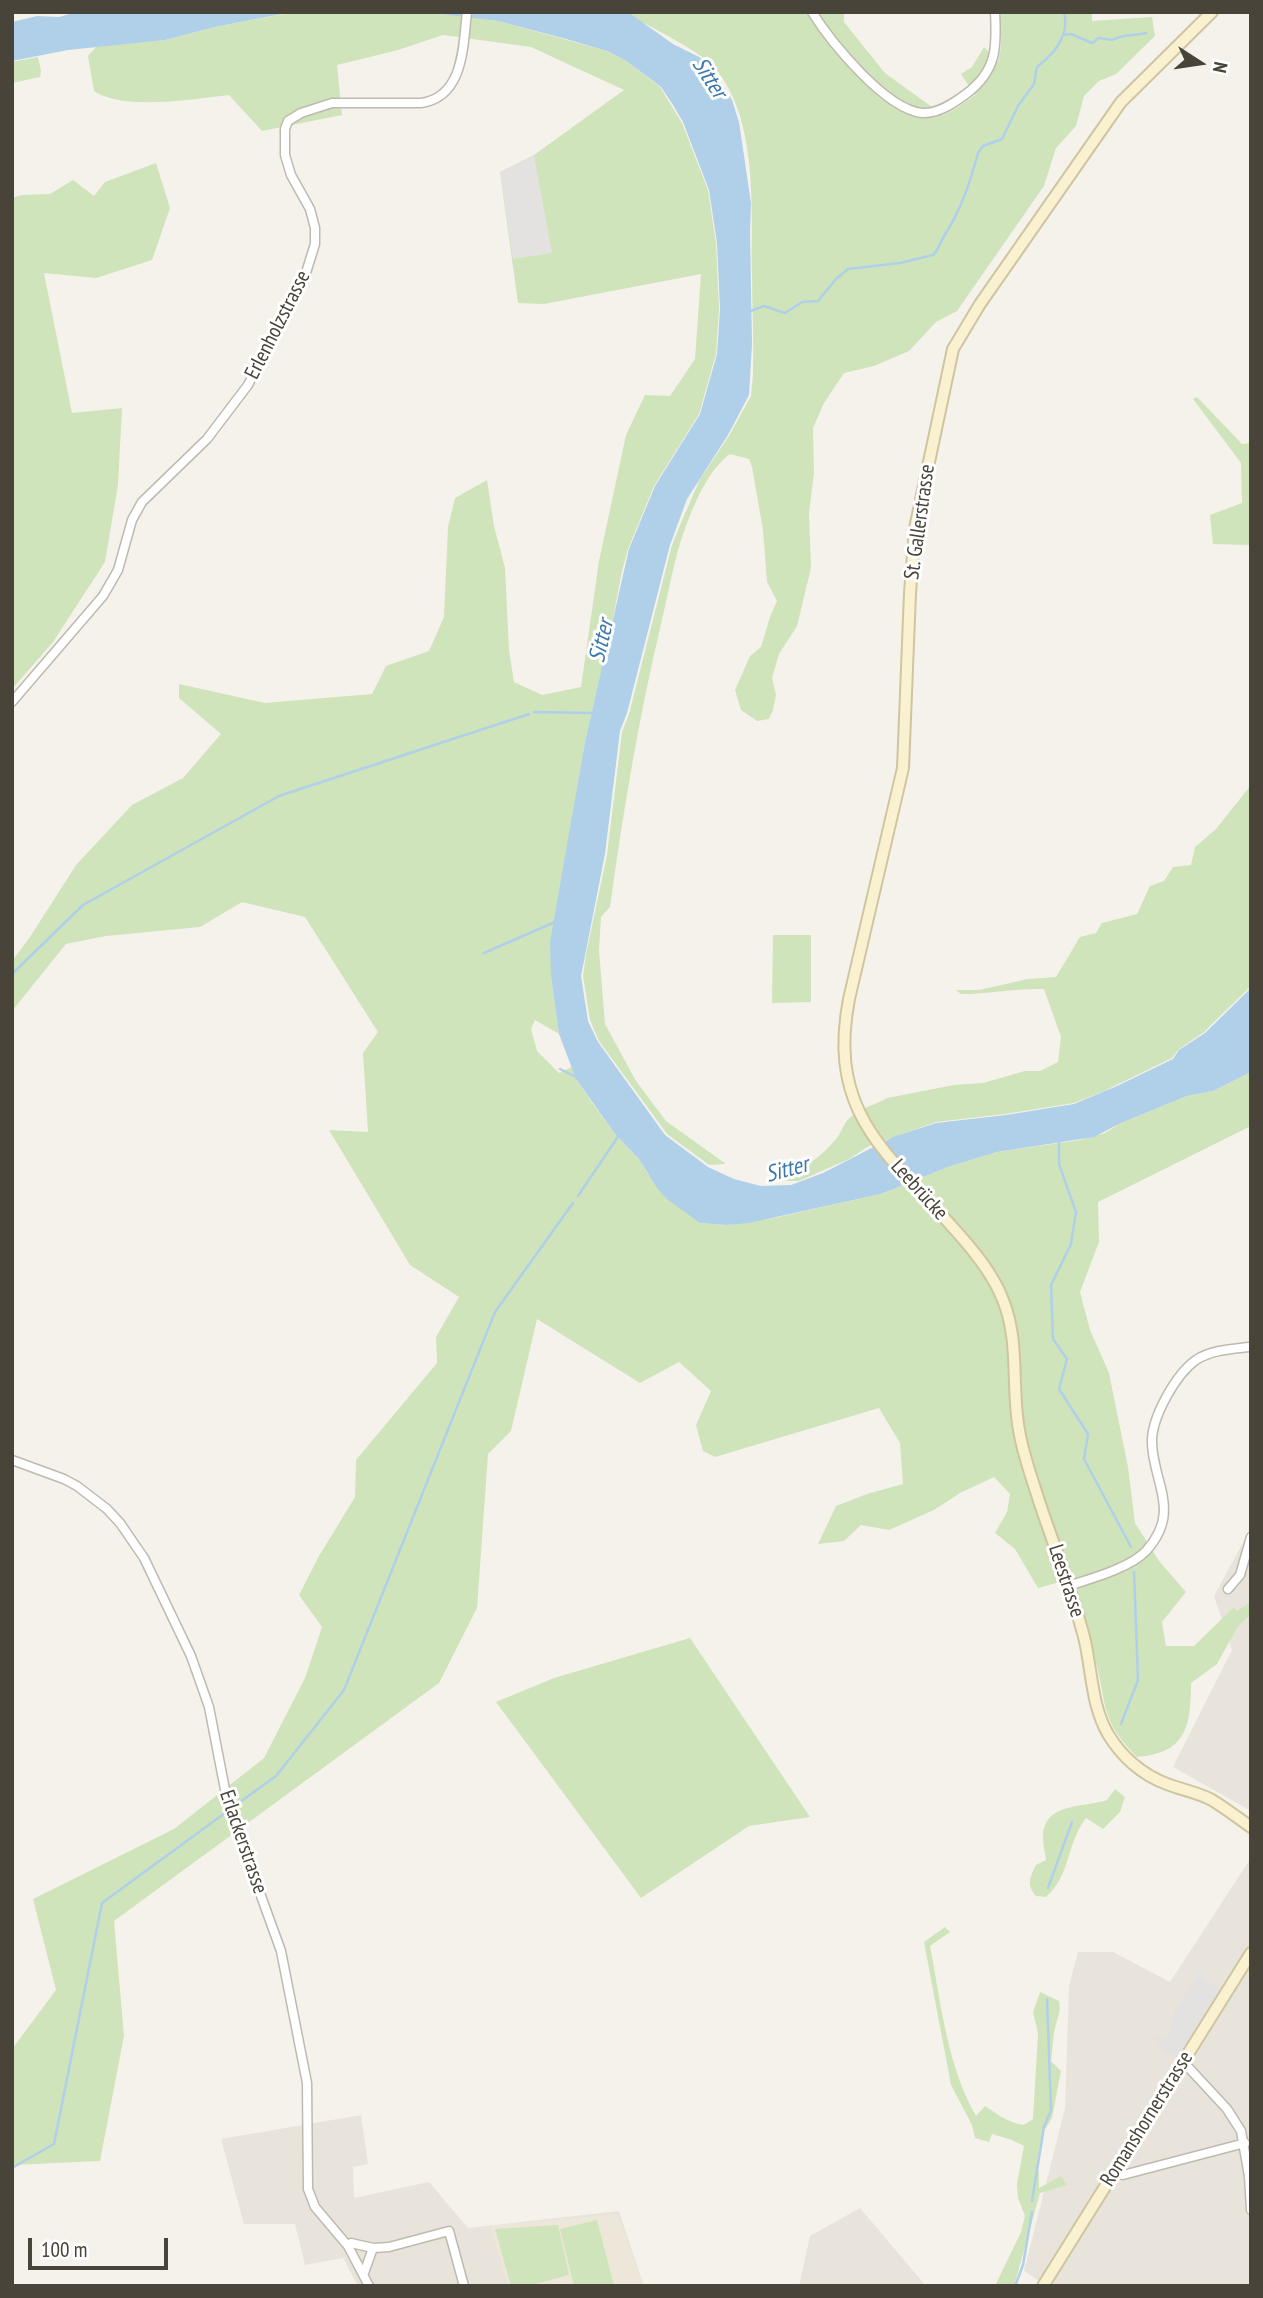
<!DOCTYPE html>
<meta charset="utf-8">
<style>
body{margin:0}
#map{position:relative;width:1263px;height:2298px;overflow:hidden;background:#f5f2ec;font-family:"PT Sans Narrow",sans-serif}
canvas{display:block}
.frame{position:absolute;inset:0;border:14px solid #48443a;pointer-events:none}
.north{position:absolute;left:1165px;top:28px;width:70px;height:70px;-webkit-text-stroke:5px #fff;paint-order:stroke;rotate:102deg;font-size:19px;font-weight:700;line-height:28px;text-align:center;color:#48443a}
.north::after{content:'';display:block;margin:auto;width:24px;height:32px;background:#48443a;clip-path:polygon(50% 0,100% 100%,50% 72%,0 100%)}
.scale{position:absolute;left:28px;top:2238px;width:140px;height:32px;box-sizing:border-box;border:4px solid #48443a;border-top:0;padding-left:9px;font-size:21px;line-height:24px;white-space:nowrap;color:#48443a;-webkit-text-stroke:5px #fff;paint-order:stroke}
</style>
<div id="map">
<canvas width="1263" height="2298"></canvas>
<div class="frame"></div>
<div class="north">N</div>
<div class="scale">100 m</div>
</div>
<script>
const context = document.querySelector('canvas').getContext('2d');
context.lineJoin = 'round';
function fill(path, color) { context.fillStyle = color; context.fill(path, 'evenodd'); }
function strokePath(path, color, width, dash) { context.strokeStyle = color; context.lineWidth = width; context.lineCap = dash ? 'butt' : 'round'; context.setLineDash(dash || []); context.stroke(path); }
function drawText(font, color, halo, rows, align = 'center') {
  context.font = font + ' "PT Sans Narrow",sans-serif'; context.lineWidth = 6; context.setLineDash([]); context.textBaseline = 'middle'; context.strokeStyle = halo; context.fillStyle = color; for (const [text, x, y, turn = 0] of rows) {
    context.save(); context.translate(x, y); context.rotate((+turn || 0) * Math.PI / 180); context.textAlign = isNaN(turn) ? turn : align; if (halo) context.strokeText(text, 0, 0); context.fillText(text, 0, 0); context.restore();
  }
}
const residential = new Path2D(`
 M1251 1528V1811L1173 1767 1232 1650 1214 1596Z
 M1251 1858V2286H1047L1024 2271 1065 2108 1069 1986 1078 1952H1113L1170 1982Z
 M361 2115 368 2164 353 2167 354 2198 429 2182 468 2228 619 2211 644 2286H358L343 2258 305 2265 295 2224H244L221 2139Z
 M860 2208 926 2286H799L810 2236Z`);
const education = new Path2D(`
 M617 2214 644 2286H508L490 2226Z`);
const green = new Path2D(`
 M294 12H424L477 18 498 21 607 51 625 60 660 87 682 123 708 190 716 243 719 309 716 354 699 414 654 486 628 549 622 571 607 649 585 742 561 886 551 977 559 1034 535 1020 531 1029 537 1051 559 1073 572 1067 576 1079 593 1104 615 1134 639 1159 648 1174 700 1223 726 1225 774 1218 881 1194 948 1167 997 1152 1080 1140 1105 1133 1121 1123 1187 1096 1213 1091 1251 1072V1126L1098 1202 1099 1242 1080 1292 1090 1330 1109 1373 1128 1467 1135 1523 1159 1561 1186 1592 1162 1622 1166 1646H1194L1234 1607 1237 1611 1251 1602V1614L1238 1626 1217 1664 1191 1683C1191 1727 1186 1753 1137 1757 1100 1720 1107 1704 1095 1658 1089 1631 1080 1605 1071 1579L1038 1588 1015 1549 995 1533 1007 1512 1010 1494 994 1477 960 1493 934 1510 889 1530 861 1525 844 1541 818 1544 836 1506 867 1494 903 1484 900 1443 879 1408 715 1457 703 1451 696 1425 711 1391 679 1362 640 1383 537 1319 511 1431 488 1454 477 1608 439 1683 114 1921 124 2036 100 2161 12 2165V2049L56 1990 33 1899 174 1829 264 1758 305 1678 322 1627 299 1595 319 1556 355 1497 356 1460 437 1363 436 1337 459 1297 410 1265 329 1130 368 1132 363 1053 378 1032 305 917 242 902 200 927 106 936 66 944 12 1011V961L30 937 76 865 132 805 183 778 221 734 179 698V684L265 703 372 694 386 666 429 651 444 617 448 527 455 498 487 480 494 526 505 568 509 650 514 682 542 695 581 687 599 561 626 435 645 395 670 396 695 359 701 274 544 304 518 303 500 172 534 155 624 90 531 47 443 35 398 50 337 65 342 115 262 131 229 95C194 99 123 111 94 91L88 56 97 46 165 40 215 27Z
 M628 12H844V22L885 73 943 115 957 108 975 95 961 74 972 67 984 47 998 62 1001 47 1000 12H1092V21L1152 17 1155 36 1116 74 1099 81 1084 96 1076 126 1056 148 1044 186 957 311 936 322 909 351 874 366 844 373 824 403 813 428 814 473 809 513 811 568 797 626 779 654 772 678 776 695 773 710 769 719 757 721 741 710 735 690 750 656 761 647 770 617 777 601 767 582 763 530 752 467 749 459 730 454C709 469 695 502 686 526 674 557 669 592 661 624 639 717 623 812 610 907L601 917 599 950 605 1024 636 1081 666 1121 726 1164 709 1165 667 1134 599 1041 590 1020 583 976 586 954 607 855 622 732 629 714 672 545 681 523 700 479 729 436 751 396 753 374C754 340 752 306 752 272 751 210 759 117 713 66 700 52 655 29 636 19Z
 M38 57 41 71 40 77 12 83V62Z
 M156 163 170 208 152 260 96 278 44 273 72 413 122 408 118 485 105 562 53 642 12 689V198L22 195 50 194 73 180 94 196 105 182Z
 M1197 397 1242 444 1251 443V545L1213 544 1210 515 1242 503 1241 463 1193 399Z
 M1251 785V986L1204 1032 1179 1049 1172 1058 1102 1092 1074 1103 1005 1114 936 1122 869 1146 849 1159 799 1181H785L783 1178C805 1168 821 1157 836 1139 842 1132 844 1121 852 1116 863 1107 875 1105 887 1098L954 1085 983 1083 1025 1071H1040L1058 1062 1061 1037 1044 989C1016 988 989 994 961 994L956 990H979L1028 979 1056 977 1080 937 1096 933 1102 923 1137 914 1150 886 1164 881 1173 867 1191 865 1195 847 1216 829Z
 M773 935H811V1002L772 1003Z
 M690 1638 810 1817 749 1826 641 1898 496 1702 554 1678Z
 M1115 1789 1125 1797 1120 1812 1103 1829 1086 1818C1066 1844 1071 1875 1046 1897L1036 1896C1026 1885 1030 1877 1036 1865L1046 1860C1045 1853 1043 1845 1043 1838 1043 1802 1083 1808 1107 1800Z
 M945 1927 950 1932 930 1946C941 2003 947 2065 976 2116L985 2106C999 2115 1006 2122 1024 2125L1033 2119 1038 2033 1033 2012 1040 1992 1059 2001 1060 2009 1054 2032 1051 2061 1061 2071 1052 2118 1044 2131 1039 2151 1037 2164 1039 2173V2188L1061 2176 1067 2185 1040 2193 1014 2286H995L1021 2232 1025 2216 1018 2198 1017 2184 1024 2146 1012 2140 992 2134 989 2142 975 2138 972 2125 951 2085 924 1942Z
 M597 2220 614 2286H574L560 2229Z
 M558 2225 569 2275 528 2286H511L495 2229Z`);
const parking = new Path2D(`
 M534 155 552 253 513 259 500 172Z
 M1198 1975 1223 1991 1177 2056 1165 2052 1153 2036 1167 2040 1174 2012Z`);
const water = new Path2D(`
 M76 12H292L215 27 165 40 68 50 12 61V22L37 16 59 17Z
 M424 12H628L673 44 701 58 712 68 732 100 739 122 751 203 750 233 752 344 749 395 728 435 687 499 670 545 627 713 620 731 605 854 581 976 588 1021 598 1042 665 1135 708 1167 734 1179 761 1186 791 1185 823 1173 893 1137 936 1123 1006 1115 1074 1104 1117 1086 1173 1059 1179 1050 1205 1033 1251 988V1072L1213 1091 1187 1096 1121 1123 1094 1137 997 1152 948 1167 881 1194 749 1223 726 1225 700 1223 668 1200 657 1188 639 1159 615 1134 576 1079 559 1034 551 977 550 942 585 742 629 549 655 486 700 414 717 354 720 309 717 243 709 190 683 122 673 105 661 87 625 60 607 51 566 39 498 21Z`);
const stream = new Path2D(`
 M1064 35 1071 34 1092 43 1099 38 1112 40C1122 34 1135 36 1146 33
 M748 312 764 306 785 313 802 302 818 301 836 279 848 269 900 263 933 255C939 249 940 243 944 236 961 210 970 183 978 153L983 146 1002 139 1018 106 1034 84 1037 67C1054 54 1070 35 1064 12
 M534 712 594 713
 M484 953 555 922
 M12 974 83 905 279 796 529 714
 M560 1069 576 1077
 M1059 1140V1164L1076 1212 1071 1244 1051 1285 1053 1339 1067 1359 1059 1389 1088 1434 1084 1459 1131 1547
 M578 1196 619 1135
 M1121 1724 1138 1680 1134 1572
 M236 1805 276 1776 344 1690 495 1312 573 1203
 M1048 1888 1072 1822
 M12 2168 54 2144 102 1903 225 1813
 M1032 2201 1044 2127 1051 2110 1047 1999
 M1015 2286 1023 2265 1032 2212`);
const street = new Path2D(`
 M812 12C831 42 885 109 922 113 938 114 954 103 966 94 997 71 997 47 995 12
 M12 702 103 596 118 570 132 520 142 502 207 439 248 385 305 276 315 244V228L310 209 291 175 285 155V129L288 121 301 113 332 103H421C464 97 463 46 467 12
 M12 1460 64 1479 77 1486 107 1509 120 1523 144 1558 191 1656 209 1707 228 1805 281 1951 307 2083 308 2189 315 2207 348 2246 369 2286
 M1068 1586C1090 1579 1130 1568 1146 1551 1182 1511 1153 1483 1152 1443 1151 1418 1176 1374 1196 1360 1211 1350 1232 1349 1249 1347
 M1228 1589 1240 1575 1251 1537
 M1181 2065 1188 2067 1227 2109 1241 2131 1249 2176 1251 2210
 M1114 2171 1123 2175 1245 2143
 M348 2246 351 2243 373 2248 389 2247 449 2231 464 2286
 M364 2273 373 2248`);
const secondary = new Path2D(`
 M1212 12 1121 102 980 304 953 349 915 528 910 593 903 768 849 999C827 1114 887 1152 956 1231 974 1251 993 1274 1003 1300 1020 1342 1011 1387 1019 1430 1023 1455 1032 1478 1039 1501 1054 1546 1072 1591 1084 1637 1092 1669 1091 1705 1108 1734 1121 1756 1142 1775 1167 1784 1182 1790 1197 1792 1212 1800 1225 1808 1238 1818 1251 1827
 M1043 2286 1251 1953`);
const streetNames = [
 ["Erlenholzstrasse",278,325,-63],
 ["St. Gallerstrasse",920,522,-82],
 ["Leebrücke",919,1190,48],
 ["Leestrasse",1066,1581,72],
 ["Erlackerstrasse",243,1842,71],
 ["Romanshornerstrasse",1147,2119,-58]
];
const waterNames = [
 ["Sitter",709,78,57],
 ["Sitter",602,641,-77],
 ["Sitter",787,1170,-15]
];
fill(residential, '#e8e4db');
fill(education, '#ece7d8');
fill(green, '#cfe4ba');
fill(parking, '#e4e2e0');
fill(water, '#b0d0ea');
strokePath(stream, '#b0d0ea', 2.5);
strokePath(street, '#bfbaaf', 11);
strokePath(secondary, '#cfc5a1', 14);
strokePath(street, '#fff', 8);
strokePath(secondary, '#faf1d1', 10);
drawText('21px', '#48443a', '#fff', streetNames);
drawText('italic 23px', '#3d78ab', '#fff', waterNames);
</script>
